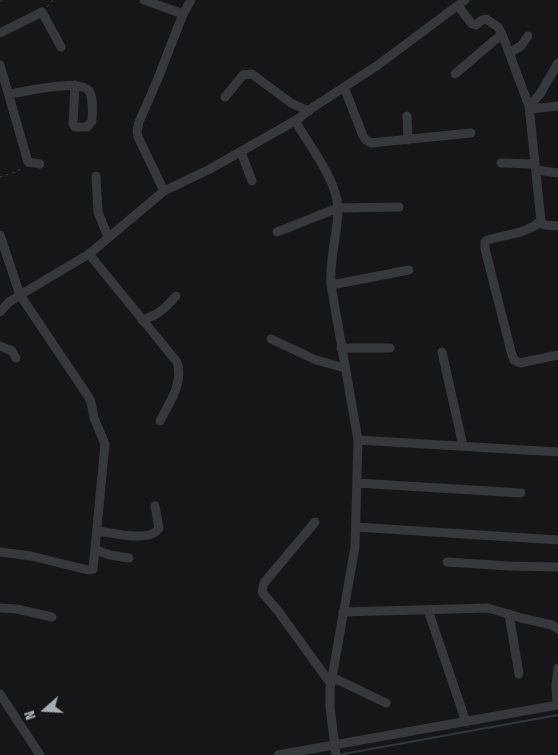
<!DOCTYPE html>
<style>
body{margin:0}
#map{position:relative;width:558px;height:755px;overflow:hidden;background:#161618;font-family:"Fira Sans Condensed",sans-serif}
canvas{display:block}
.north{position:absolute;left:20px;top:685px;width:50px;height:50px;-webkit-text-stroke:4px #111113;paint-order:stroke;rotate:251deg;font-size:14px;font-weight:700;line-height:20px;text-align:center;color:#a8adb7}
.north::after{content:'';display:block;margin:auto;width:18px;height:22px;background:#a8adb7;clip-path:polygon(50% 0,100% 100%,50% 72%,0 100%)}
</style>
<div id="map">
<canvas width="558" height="755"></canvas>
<div class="north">N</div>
</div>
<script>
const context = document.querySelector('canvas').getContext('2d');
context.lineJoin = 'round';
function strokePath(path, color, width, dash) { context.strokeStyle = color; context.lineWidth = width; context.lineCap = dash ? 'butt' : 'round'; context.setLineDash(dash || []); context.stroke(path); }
const stream = new Path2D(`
 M338 755 558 715`);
const path = new Path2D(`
 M0 2 2 0
 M47 7 53 0
 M0 177 15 172 22 168`);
const minor = new Path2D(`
 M144 0 183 14
 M458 6 472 24 476 25 482 20 486 19 498 27 502 34 529 106 541 221 544 225 558 226
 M0 33 42 12 61 47
 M509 53 521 46 528 36
 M0 65 28 162 40 164
 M455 74 502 34
 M344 87 363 136 366 140 371 143 471 133
 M10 94C24 92 80 78 89 91 94 99 92 112 92 121L87 127H75L73 124 75 85
 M225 97 243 75 252 74 291 103 309 111
 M529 106 540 94 558 63
 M530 109 558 106
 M407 116 408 140
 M295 121C309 145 337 180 338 208 338 234 329 259 331 285L358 440 355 547 330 689V707L336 755
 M241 152 252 181
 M501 163 535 164
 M536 170 558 173
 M96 176 98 212 108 237
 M164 191 138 137 137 131 139 122 157 81 183 14 191 0
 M541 221C526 234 507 234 488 240L485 242V249L512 355 514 360 520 363 558 355
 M277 232 338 208 399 207
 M0 235 20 295 88 396 91 402 94 418 105 444 93 569 88 570 31 556 0 552
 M89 254 177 362C184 383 169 403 160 421
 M331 285 409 270
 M0 312 9 302 20 295 89 254 164 191 210 169 298 119 312 108 378 65 465 0
 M142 320C159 315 164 309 176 296
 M271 339 316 360 345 368
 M0 346 12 351 16 358
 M341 348H390
 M442 352 463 446
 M358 440 558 452
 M357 483 521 493
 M315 522 264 583 262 592 278 611 331 684
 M356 527 558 540
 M98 531C113 533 151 543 159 528L155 506
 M96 550 110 555 129 558
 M447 562 509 566 558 567
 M0 608 17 609 52 617
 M428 610 466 722
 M343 612 488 608 521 618 552 625 558 629
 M509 614 519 674
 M332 677 386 703
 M0 694 40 755
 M557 705 556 685 558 668
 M278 755 558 705`);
strokePath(stream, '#2e373d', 2);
strokePath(path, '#3d3f43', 1, [2.5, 4]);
strokePath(minor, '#37383c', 9);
</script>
